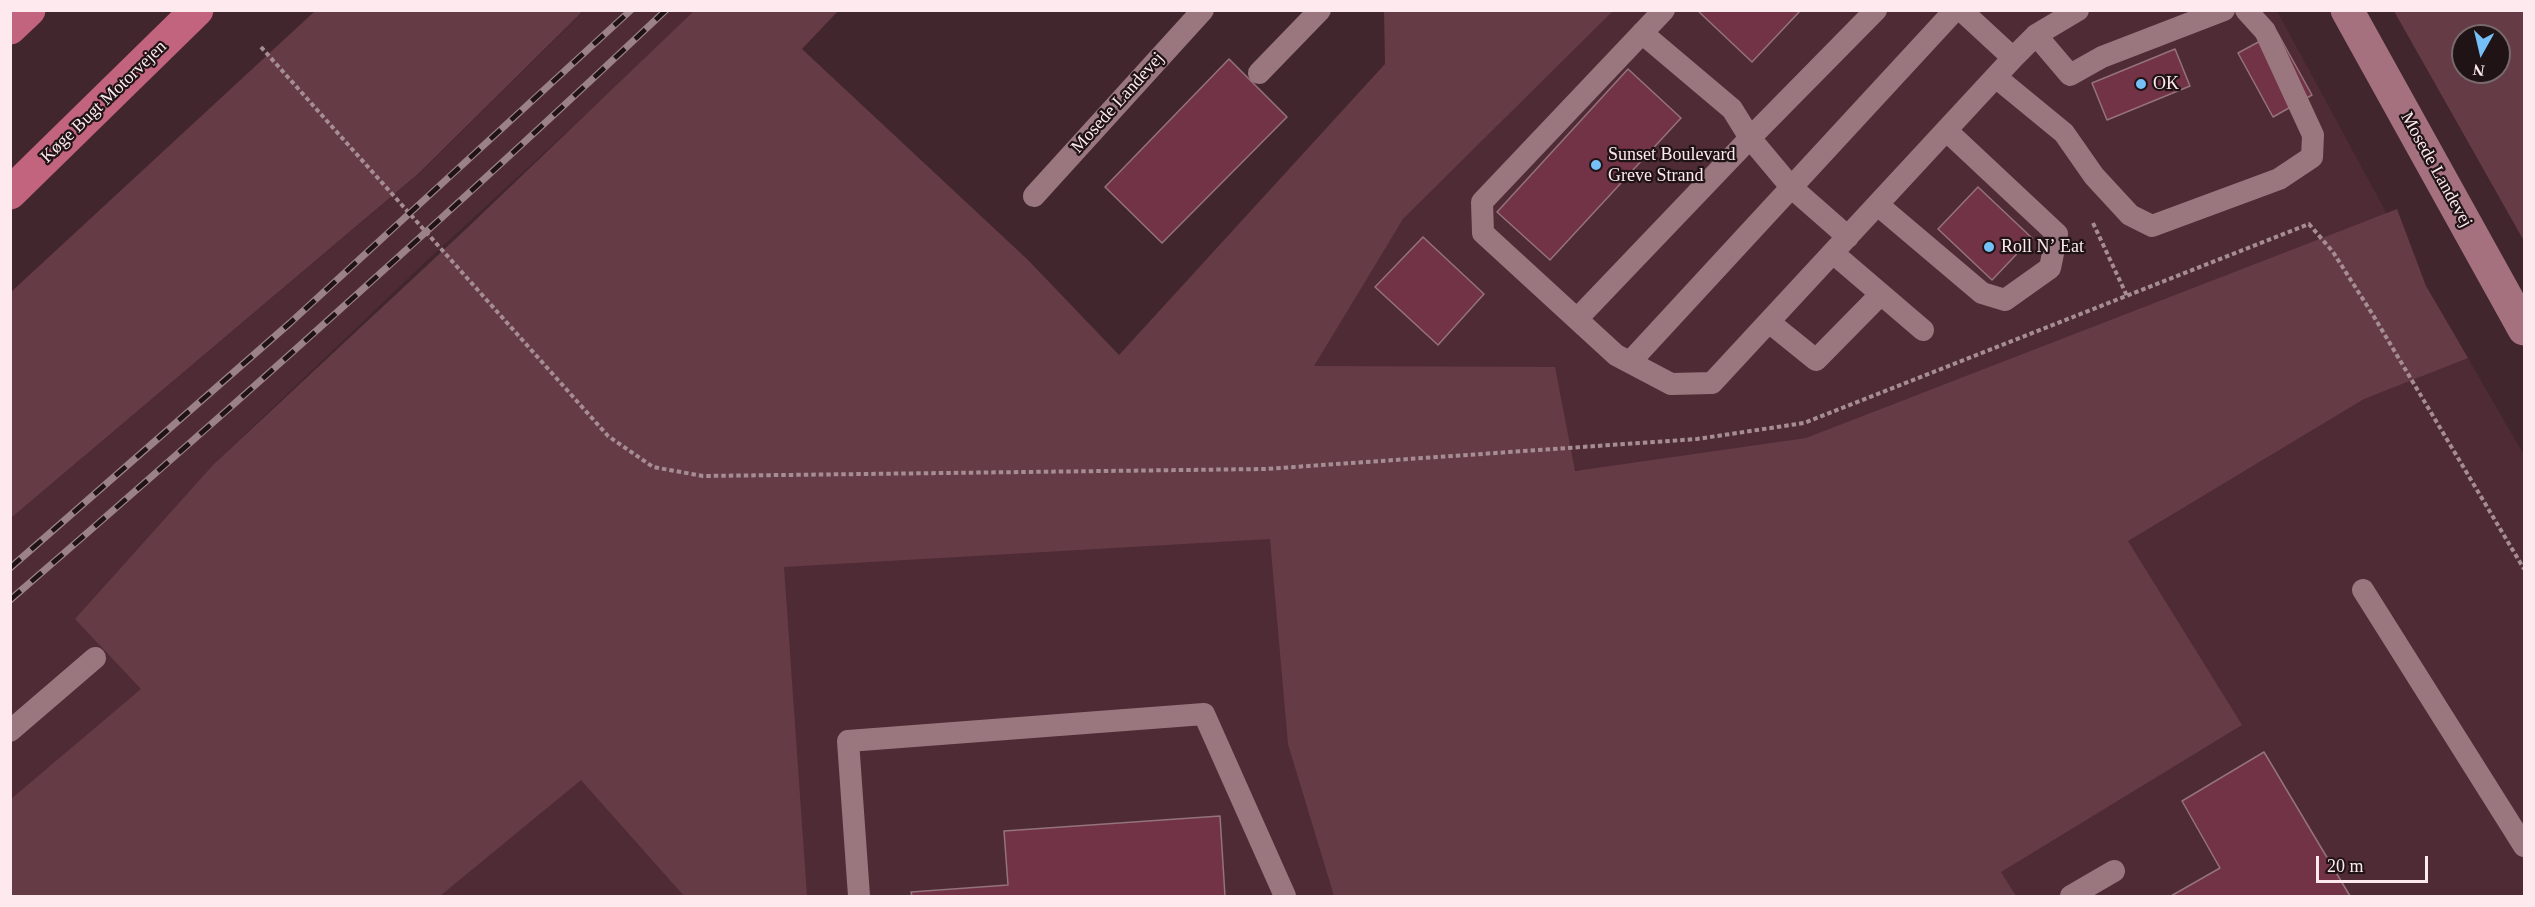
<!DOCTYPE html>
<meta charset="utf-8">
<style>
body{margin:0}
#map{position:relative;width:2535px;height:907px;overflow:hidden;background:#42262d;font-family:Georgia,serif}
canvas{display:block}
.frame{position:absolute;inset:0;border:12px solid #fde9ee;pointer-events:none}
.north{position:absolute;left:2451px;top:24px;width:60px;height:60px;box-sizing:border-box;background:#201316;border:2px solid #78696c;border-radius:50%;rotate:188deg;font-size:16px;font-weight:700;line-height:24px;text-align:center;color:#fde9ee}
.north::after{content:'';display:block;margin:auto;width:21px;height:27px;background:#75c0f6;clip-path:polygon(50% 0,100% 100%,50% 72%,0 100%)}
.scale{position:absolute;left:2316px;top:856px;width:112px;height:27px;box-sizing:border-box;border:3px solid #fde9ee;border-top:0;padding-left:8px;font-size:18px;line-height:21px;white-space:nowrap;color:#fde9ee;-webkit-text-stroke:4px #201316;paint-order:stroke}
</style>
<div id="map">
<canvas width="2535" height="907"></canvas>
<div class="frame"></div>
<div class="north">N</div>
<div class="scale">20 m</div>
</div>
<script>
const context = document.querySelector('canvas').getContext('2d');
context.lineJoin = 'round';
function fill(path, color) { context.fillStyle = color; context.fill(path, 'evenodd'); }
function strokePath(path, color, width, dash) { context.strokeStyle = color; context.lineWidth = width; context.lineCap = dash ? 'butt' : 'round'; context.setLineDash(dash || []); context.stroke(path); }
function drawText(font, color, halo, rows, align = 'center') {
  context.font = font + ' Georgia,serif'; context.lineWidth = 4.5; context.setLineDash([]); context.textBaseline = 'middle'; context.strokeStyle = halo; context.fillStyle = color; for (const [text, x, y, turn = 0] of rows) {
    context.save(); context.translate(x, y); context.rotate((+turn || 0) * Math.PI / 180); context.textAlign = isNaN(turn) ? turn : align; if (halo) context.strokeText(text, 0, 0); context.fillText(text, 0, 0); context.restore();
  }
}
const built = new Path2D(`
 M585 10 698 11 421 266 214 464 1798 508 1256 414 1403 219 1613 11H2277L2426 286 2524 455V896H11L10 519 421 172Z`);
const green = new Path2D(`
 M315 11H583L418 174 11 518V292Z
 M694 11H838L802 49 1028 260 1119 355 1385 64 1384 11H1613L1403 219 1314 366 1555 367 1575 471 1806 438 2397 209 2426 286 2468 358 2364 399 2128 541 2242 725 2001 872 2016 896H1334L1288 744 1270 539 784 567 807 896H684L581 780 440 896H11V799L141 689 75 619 214 464 465 230Z
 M2394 11H2524V241ZM2463 36H2499V72H2463Z`);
const building = new Path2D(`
 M1697 10H1801L1752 62Z
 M2277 32 2312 95 2273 117 2238 53Z
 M2175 49 2190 86 2107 120 2092 83Z
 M1229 59 1287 117 1162 243 1105 187Z
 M1628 69 1681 118 1550 260 1497 212Z
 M1978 187 2032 238 1992 280 1938 229Z
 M1423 237 1484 294 1438 345 1375 287Z
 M2264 752 2350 896H2171L2220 868 2182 801Z
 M1220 816 1225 896H912L911 892 1008 885 1004 831Z`);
const path = new Path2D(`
 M261 47 608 436 653 467 703 476 1265 469 1697 439 1804 423 2309 224 2333 252 2373 315 2524 569
 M2093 223 2127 296`);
const service = new Path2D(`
 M1664 10 1482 202 1483 233 1616 355 1671 384 1712 383 2013 58 2036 35 2078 10
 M1961 10 2013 58
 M1642 33 1732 109 1750 138 1791 187 1848 237
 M2036 35 2070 75 2102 57 2224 10
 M1259 73 1320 10
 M1997 78 2064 133 2094 176 2130 215 2152 226 2279 179 2312 157 2313 135 2265 31 2246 10
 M1034 196 1203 10
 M1878 205 1982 293 2005 300 2050 268 2057 234 1947 131
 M1833 253 1923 330
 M1577 319 1750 138 1876 10
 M1769 322 1816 360 1881 294
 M1630 362 1955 10
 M2363 590 2524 846
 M10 731 95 658
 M859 896 848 741 1204 714 1285 896
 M2071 896 2114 871`);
const secondary = new Path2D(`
 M2347 10 2524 329`);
const motorway = new Path2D(`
 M10 28 29 10
 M10 193 197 10`);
const rail = new Path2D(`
 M10 568 290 323 631 10
 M10 600C233 407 452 212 666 10`);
const markers = [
 [2141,84,6,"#75c0f6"],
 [1596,165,6,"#75c0f6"],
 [1989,247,6,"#75c0f6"]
];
const poiNames = [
 ["OK",2153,84],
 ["Sunset Boulevard",1608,155],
 ["Greve Strand",1608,176],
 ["Roll N’ Eat",2001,247]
];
const streetNames = [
 ["Køge Bugt Motorvejen",104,102,-44],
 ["Mosede Landevej",1118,103,-48],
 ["Mosede Landevej",2436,170,61]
];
fill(built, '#4f2b35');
fill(green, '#653b46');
fill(building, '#723346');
strokePath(building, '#95737b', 1.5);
strokePath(path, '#a58d93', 4, [4.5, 3]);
strokePath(service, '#9a777f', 22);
strokePath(secondary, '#a6717f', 33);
strokePath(motorway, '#c3647f', 33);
strokePath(rail, '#9b8288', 7);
strokePath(rail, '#201316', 4.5, [14]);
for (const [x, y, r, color] of markers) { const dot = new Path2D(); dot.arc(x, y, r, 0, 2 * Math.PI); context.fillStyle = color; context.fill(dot); strokePath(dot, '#201316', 2); }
drawText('18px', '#fde9ee', '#201316', poiNames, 'left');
drawText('18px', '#fde9ee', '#201316', streetNames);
</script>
